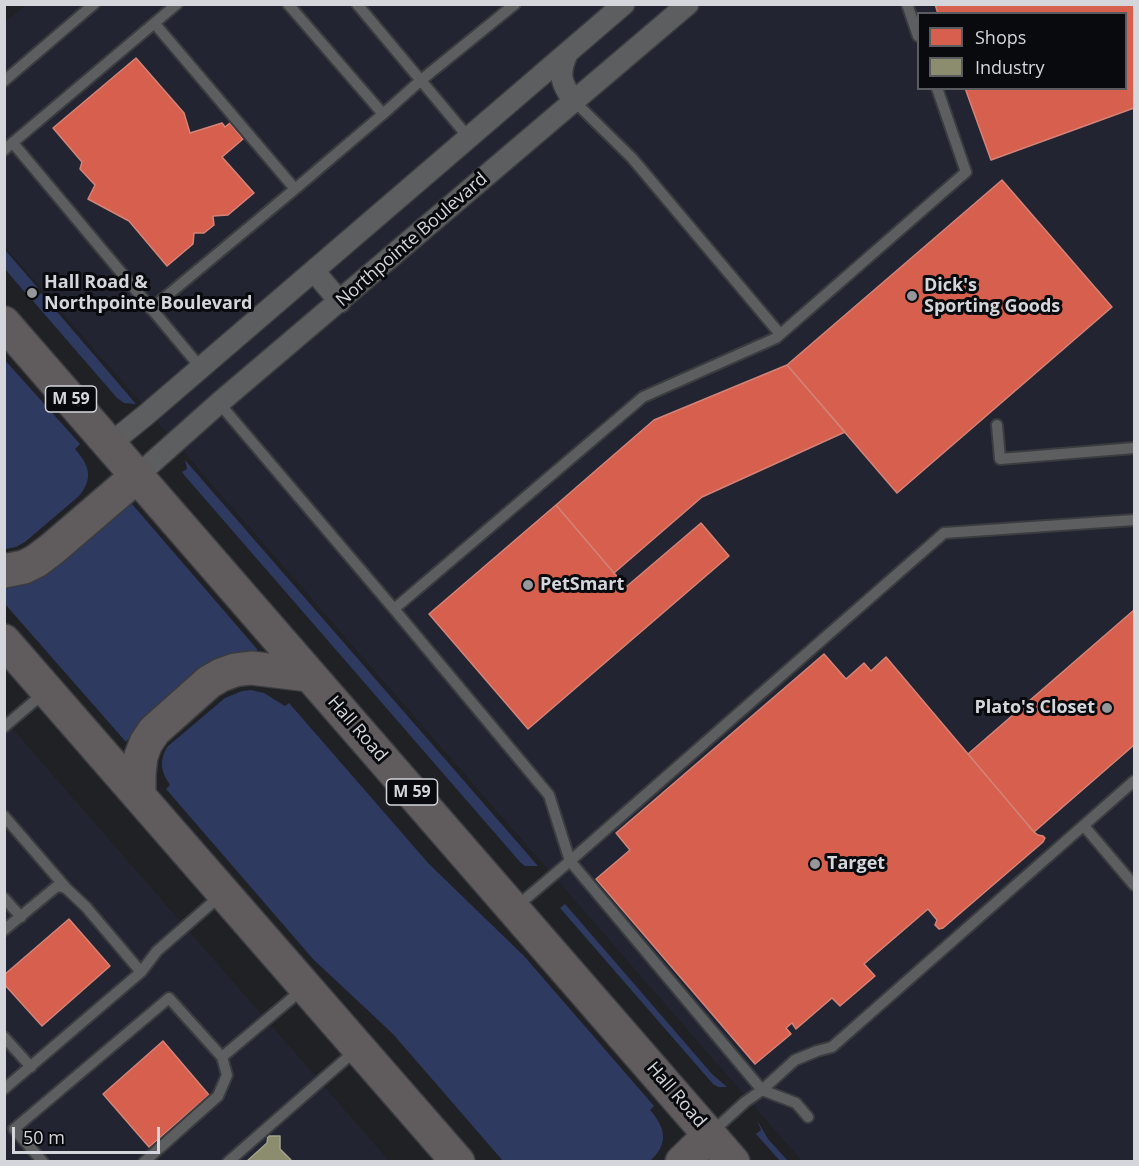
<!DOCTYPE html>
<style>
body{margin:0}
#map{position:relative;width:1139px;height:1166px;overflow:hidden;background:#1f2125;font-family:"Open Sans",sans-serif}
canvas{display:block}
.frame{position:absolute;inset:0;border:6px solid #d4d6db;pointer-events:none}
.legend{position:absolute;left:917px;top:12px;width:210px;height:78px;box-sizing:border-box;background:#090a0d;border:2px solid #5a5c5f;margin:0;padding:8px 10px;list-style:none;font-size:18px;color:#d4d6db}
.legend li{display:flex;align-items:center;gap:12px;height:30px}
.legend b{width:30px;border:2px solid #5a5c5f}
.scale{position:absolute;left:12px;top:1127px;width:148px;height:27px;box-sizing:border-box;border:3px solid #d4d6db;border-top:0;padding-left:8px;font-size:18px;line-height:21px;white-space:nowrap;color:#d4d6db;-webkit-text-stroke:4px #090a0d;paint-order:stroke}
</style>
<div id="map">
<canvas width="1139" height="1166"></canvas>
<div class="frame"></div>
<ul class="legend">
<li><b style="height:16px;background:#d6604d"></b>Shops</li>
<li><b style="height:16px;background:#8c8c6e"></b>Industry</li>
</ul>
<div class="scale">50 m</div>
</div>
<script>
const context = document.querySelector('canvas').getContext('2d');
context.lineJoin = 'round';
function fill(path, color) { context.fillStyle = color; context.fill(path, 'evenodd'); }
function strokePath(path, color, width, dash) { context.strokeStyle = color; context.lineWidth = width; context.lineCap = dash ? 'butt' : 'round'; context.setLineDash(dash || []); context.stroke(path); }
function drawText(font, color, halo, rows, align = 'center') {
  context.font = font + ' "Open Sans",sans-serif'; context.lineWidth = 6; context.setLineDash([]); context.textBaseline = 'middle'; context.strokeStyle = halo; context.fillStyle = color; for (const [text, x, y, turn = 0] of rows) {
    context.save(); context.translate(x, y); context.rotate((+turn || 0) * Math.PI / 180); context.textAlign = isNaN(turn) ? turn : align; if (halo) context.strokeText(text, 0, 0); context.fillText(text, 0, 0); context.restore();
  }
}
const built = new Path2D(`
 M27 4 1134 5V1161H802L5 247 4 23ZM918 14H1126V88H918Z
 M4 719 290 1047 389 1161H5Z`);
const green = new Path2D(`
 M5 250 38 288 28 296 5 269Z
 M41 293 136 404 124 403 117 398 33 301Z
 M4 359 80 444 75 449C89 465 94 478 79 496L25 542 16 547 5 549Z
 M185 460 538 866H525L520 862 185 476 182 472 187 469Z
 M129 503 132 504 257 649V651L201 669 146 715 138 724 126 742 5 604 4 586 23 585 37 579Z
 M251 690 264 693 285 706 289 703 429 864 524 956 654 1106 650 1110C666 1128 669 1144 650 1161H503L393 1034 313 959 166 789 170 785C161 772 159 761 167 747L225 698 242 691Z
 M565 904 712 1074 727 1087H718L713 1084 560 908Z
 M757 1120 768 1139 788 1161H780L756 1134 761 1130Z`);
const shops = new Path2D(`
 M935 4H1134V108L991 160 965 88H1126V14H938Z
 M136 58 184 113 190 133 222 123 225 127 230 123 243 139 222 157 254 193 228 215 213 216 214 225 204 233H194L193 244 167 266 129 221 88 199 95 185 80 169 82 162 53 128Z
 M1002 180 1112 307 897 493 787 365Z
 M787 365 845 432 702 497 614 573 556 505 654 420Z
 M556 505 626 587 701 523 729 556 528 729 429 614Z
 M1134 610V745L1034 832 968 754Z
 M824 654 846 679 864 663 871 671 886 657 1034 832 1038 835 1043 836 1045 838 1043 842 943 928 939 929 935 925 937 920 928 909 864 964 875 976 840 1006 832 998 796 1029 792 1023 786 1028 791 1034 755 1064 596 879 630 850 616 833Z
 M69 919 110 966 42 1026 4 984V975Z
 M163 1041 209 1095 149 1147 103 1094Z`);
const industry = new Path2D(`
 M268 1136H280V1149L291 1160 289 1162H246L267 1143Z`);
const service = new Path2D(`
 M357 4 469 138
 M907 4 918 36
 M155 24 295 189
 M4 81 94 4
 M574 101 632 158 780 334
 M383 114 420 81 515 4
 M13 143 201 368
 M4 150 177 4
 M151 309 295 189 383 114 288 4
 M219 403 394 609 549 795 570 861 762 1090 796 1103 808 1117
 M997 425 1000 459 1134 448
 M394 609 643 397 776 338 966 172 937 88
 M4 727 45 692
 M4 816 67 889
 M1084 826 1134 885
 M4 898 21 917
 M516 907 570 861 944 533 1134 520
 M4 930 56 887 61 886 67 889 86 907 141 972
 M4 1037 31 1067
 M222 1057 303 989
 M4 1089 141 972 157 951 220 896
 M712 1132 745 1102 762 1090 795 1060 817 1051 832 1047 1134 781
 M43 1162 14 1129 169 998 222 1057 227 1075 218 1096 144 1162
 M228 1162 356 1050`);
const minor = new Path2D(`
 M567 54C558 74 561 84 574 101
 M314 271 340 302
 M110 444 147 414 624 4
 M137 476 219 403 688 4`);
const trunk = new Path2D(`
 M4 323 733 1162
 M4 571 24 567 36 561 52 549 137 476
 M4 641 458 1162
 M139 796V774L141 756 146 743 154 731 209 682 221 675 235 670 251 668 309 675
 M682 1162 710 1135`);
const markers = [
 [32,293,6,"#95979b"],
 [912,296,6,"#95979b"],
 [528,585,6,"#95979b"],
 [1107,708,6,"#95979b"],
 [815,864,6,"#95979b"]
];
const shields = [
 [71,399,51],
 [412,792,51]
];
const shieldNames = [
 ["M 59",71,399],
 ["M 59",412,792]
];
const streetNames = [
 ["Northpointe Boulevard",412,240,-41],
 ["Hall Road",357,729,49],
 ["Hall Road",676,1095,49]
];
const poiNames = [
 ["Hall Road &",44,283],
 ["Northpointe Boulevard",44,304],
 ["Dick's",924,286],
 ["Sporting Goods",924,307],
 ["PetSmart",540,585],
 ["Plato's Closet",1095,708,"right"],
 ["Target",827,864]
];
fill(built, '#222531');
fill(green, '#2f3a61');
fill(shops, '#d6604d');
strokePath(shops, '#d58378', 1.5);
fill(industry, '#8c8c6e');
strokePath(industry, '#a2a28f', 1.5);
strokePath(service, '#3a3c3f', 14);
strokePath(minor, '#3a3c3f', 24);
strokePath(trunk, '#3a3c3f', 36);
strokePath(service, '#5d5e60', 10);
strokePath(minor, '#5d5e60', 21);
strokePath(trunk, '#605b5c', 33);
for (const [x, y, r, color] of markers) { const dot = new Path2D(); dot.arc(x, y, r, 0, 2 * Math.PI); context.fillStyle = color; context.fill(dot); strokePath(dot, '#090a0d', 2); }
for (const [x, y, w] of shields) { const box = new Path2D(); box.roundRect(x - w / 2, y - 13, w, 26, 4.5); context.fillStyle = '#090a0d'; context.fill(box); strokePath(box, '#d4d6db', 1.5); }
drawText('bold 16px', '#d4d6db', null, shieldNames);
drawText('18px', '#d4d6db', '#090a0d', streetNames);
drawText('bold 18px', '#d4d6db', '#090a0d', poiNames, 'left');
</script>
